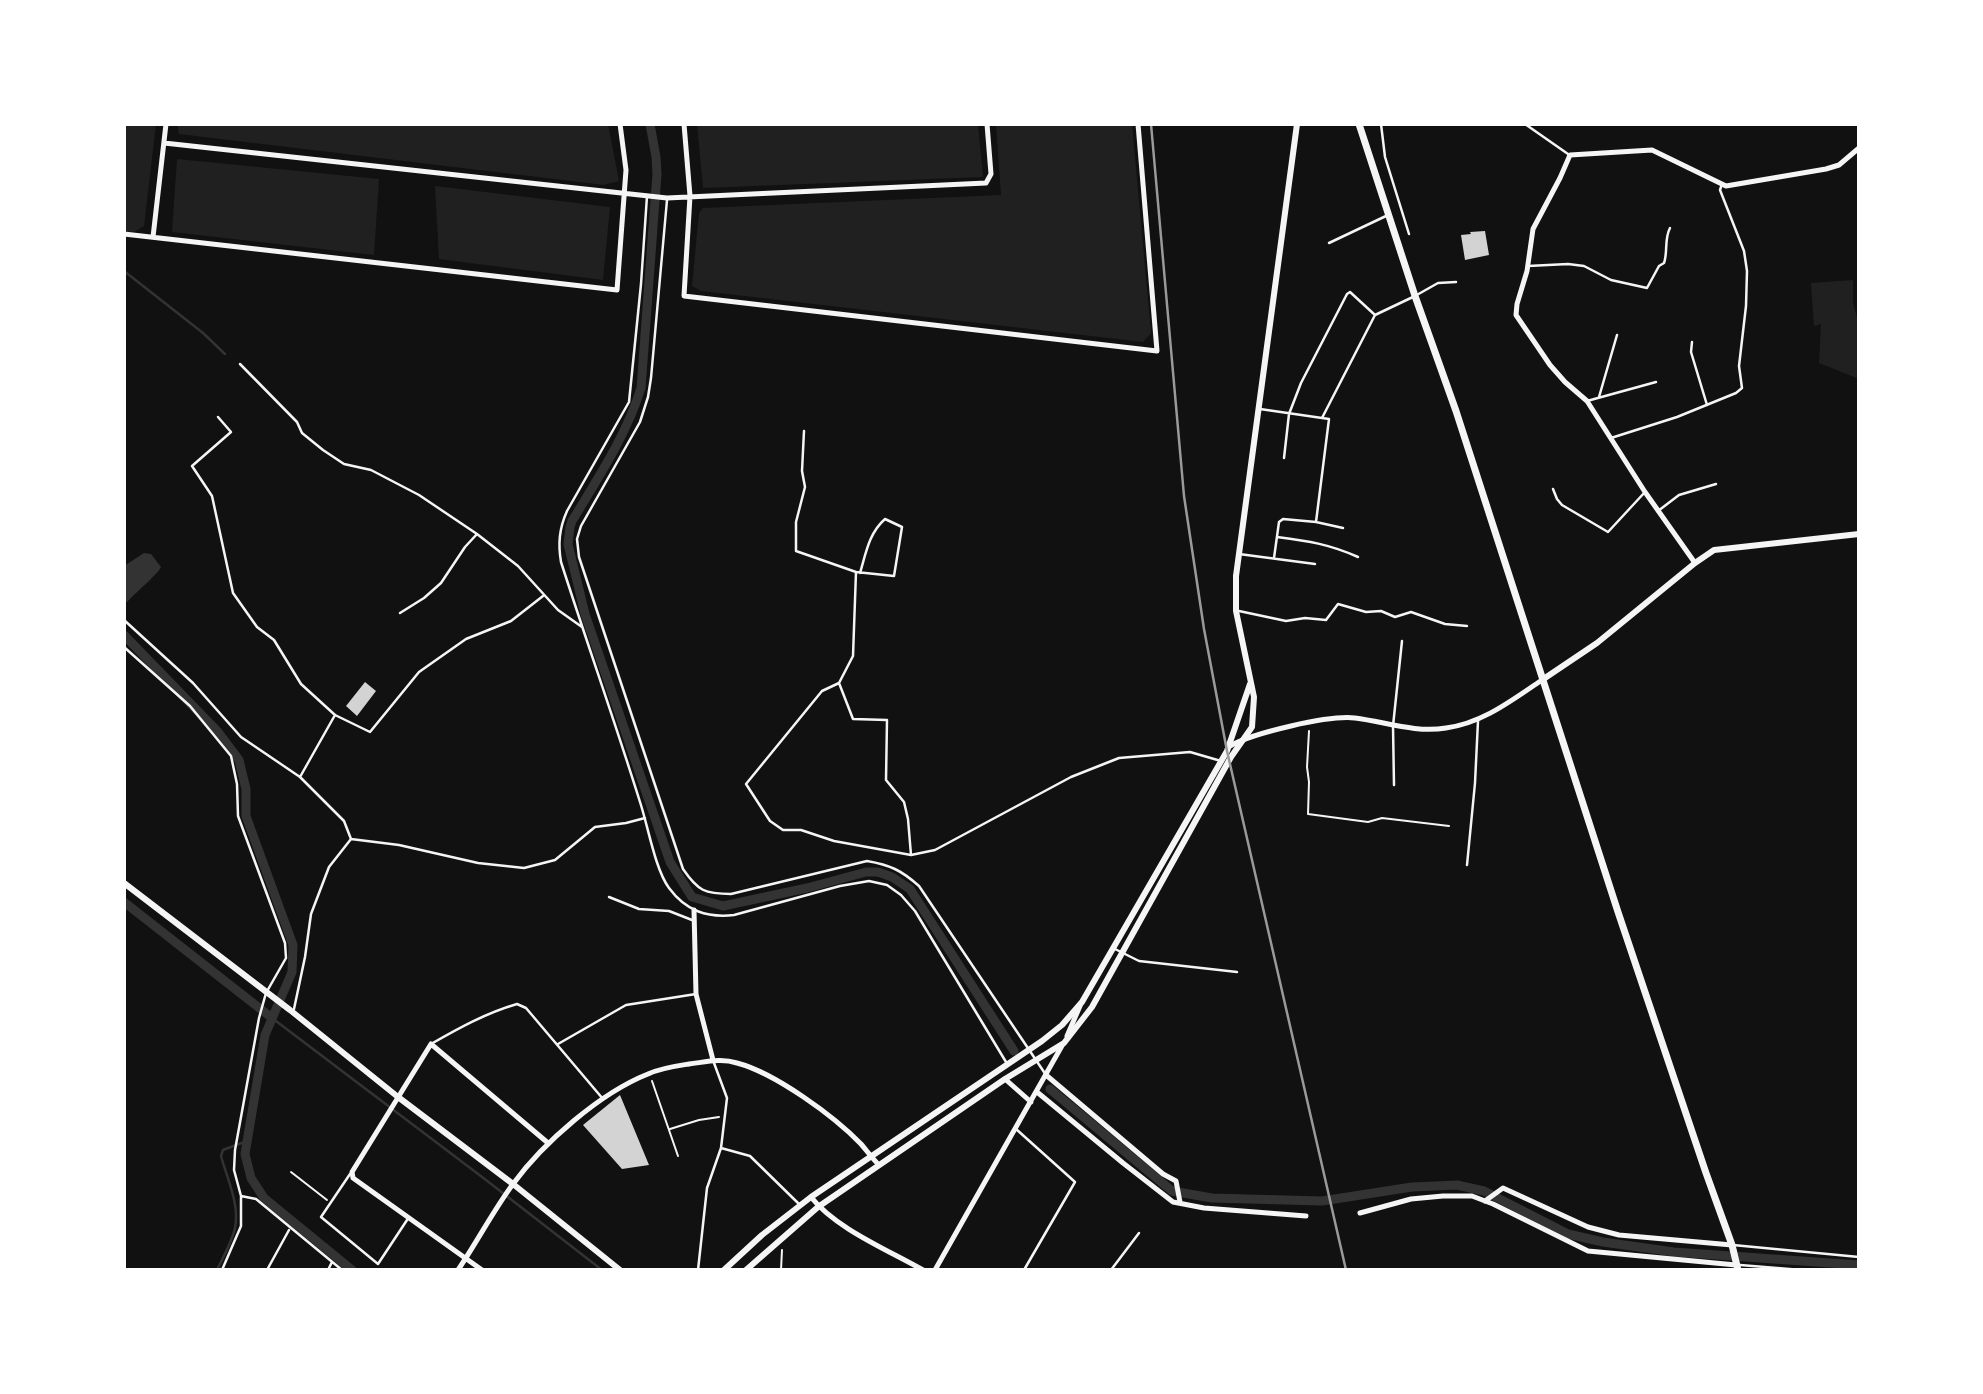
<!DOCTYPE html>
<style>
body{margin:0}
#map{position:relative;width:1983px;height:1394px;overflow:hidden;background:#111;font-family:Signika,sans-serif}
canvas{display:block}
.frame{position:absolute;inset:0;border:126px solid #fff;pointer-events:none}
</style>
<div id="map">
<canvas width="1983" height="1394"></canvas>
<div class="frame"></div>
</div>
<script>
const context = document.querySelector('canvas').getContext('2d');
context.lineJoin = 'round';
function fill(path, color) { context.fillStyle = color; context.fill(path, 'evenodd'); }
function strokePath(path, color, width, dash) { context.strokeStyle = color; context.lineWidth = width; context.lineCap = dash ? 'butt' : 'round'; context.setLineDash(dash || []); context.stroke(path); }
const green = new Path2D(`
 M124 124H156L144 226 134 232 124 231Z
 M177 124H608L619 181 604 185 179 134Z
 M697 124H978L983 177 703 188Z
 M996 124H1132L1151 333 1143 342 701 291 692 286 699 213 703 208 1001 195Z
 M177 159 379 179 374 255 172 232Z
 M435 186 610 207 603 280 439 259Z
 M1853 280V303L1859 324V379L1819 363 1821 324 1814 326 1811 283Z`);
const water = new Path2D(`
 M144 553 151 554 161 567C157 575 135 593 127 602H125L124 566Z`);
const stream = new Path2D(`
 M124 271 203 333 225 354
 M272 1018 486 1180 602 1270
 M217 1270C223 1257 232 1242 235 1228 240 1205 227 1178 221 1156L223 1150 247 1141`);
const canal = new Path2D(`
 M650 124 656 157 657 174 641 388C626 436 598 478 572 521L570 527 568 544 585 614 670 862 692 897 723 906 807 888 866 872H878L892 877 910 889 1014 1051
 M124 635 218 732 239 760 246 789V816L293 945 292 972 265 1035 245 1154 251 1178 264 1198 352 1270
 M124 902 272 1018
 M1050 1089 1172 1191 1212 1198 1322 1201 1412 1187 1457 1185 1484 1191 1568 1234 1603 1242 1674 1252 1859 1265`);
const building = new Path2D(`
 M1485 231 1489 255 1465 260 1461 235 1471 234 1470 232Z
 M365 682 376 691 357 716 346 706Z
 M620 1095 649 1165 622 1169 583 1125Z`);
const path = new Path2D(`
 M1309 731 1307 767 1309 782 1308 814 1368 822 1382 818 1449 826
 M652 1081 678 1156
 M670 1129 699 1120 719 1117
 M291 1172 327 1200
 M781 1270 782 1250`);
const service = new Path2D(`
 M1381 124 1385 157 1409 234
 M1525 124 1568 154
 M647 196 641 284 629 402 567 511C559 529 558 544 561 562 587 643 615 722 640 802 648 826 655 869 669 888 686 911 707 918 734 915L840 886 869 881 887 885 901 895 915 911 1006 1062
 M667 200 651 378 648 397 640 422 581 526 577 539 579 557 683 869C698 891 705 894 731 894L867 861C890 865 901 870 919 886L1046 1075
 M1329 243 1386 216
 M1528 266 1568 264 1584 266 1611 280 1647 288 1659 266 1664 263C1668 252 1664 239 1670 228
 M1692 342 1691 352 1707 405
 M240 364 297 422 302 433 323 450 344 464 371 470 419 495 477 534 518 566 558 610 582 627
 M1599 397 1617 335
 M1587 401 1656 382
 M1260 409 1322 418
 M218 417 231 432 192 466 212 496 233 593 257 627 274 640 301 684 335 715 300 777
 M804 431 802 471 805 487 796 522V551L856 572 853 656 839 683 822 691 746 784 770 821 783 830H801L834 841 911 855 935 850 1071 777 1119 758 1190 752 1221 761
 M1611 438 1677 417 1736 393 1742 388 1739 366 1746 306 1747 271 1744 251 1720 190 1722 184
 M1284 458 1289 414 1301 383 1347 294 1350 292 1375 315
 M1553 489 1557 499 1562 505 1608 532 1645 492
 M1658 511 1679 495 1716 484
 M1316 522 1343 528
 M1277 537C1308 541 1329 544 1358 557
 M1239 554 1315 564
 M1274 558 1279 522 1283 519 1316 522 1329 419 1322 418 1375 315 1415 296 1438 283 1456 282
 M856 572 894 576 902 527 885 519C869 533 866 553 860 573
 M1239 611 1286 621 1305 618 1326 620 1338 604 1366 612 1381 611 1395 617 1411 612 1445 624 1467 626
 M400 613 424 598 441 583 465 547 477 534
 M124 620 193 683 241 737 300 777 344 821 351 839 329 867 311 914 305 957 294 1009
 M124 647 190 706 231 756 237 784 238 816 285 943 286 958 266 993 259 1018 235 1150 234 1170 241 1196 256 1199 342 1270
 M839 683 853 719 887 720 886 780 904 802 908 819 911 855
 M335 715 370 732 419 672 466 639 511 621 543 596
 M1394 785 1393 726 1402 641
 M351 839 399 845 478 863 524 868 555 860 595 827 626 823 645 818
 M1467 865 1475 783 1478 721
 M609 897 639 909 669 911 692 920
 M1113 948 1139 961 1237 972
 M431 1044C459 1028 486 1013 517 1004L526 1008 603 1099
 M558 1044 626 1005 696 994
 M1016 1129 1075 1182 1024 1270
 M721 1148 750 1156 799 1204
 M350 1174 321 1217 378 1264 409 1217
 M1733 1245 1859 1257
 M1740 1265 1802 1270
 M222 1270 241 1226V1197
 M267 1270 289 1230
 M328 1270 332 1262
 M698 1270 707 1188 721 1148 727 1098 714 1063
 M1111 1270 1139 1233`);
const minor = new Path2D(`
 M684 124 690 196 684 296 1157 351 1138 124
 M164 143 667 198 986 183 991 174 987 124
 M124 234 617 290 626 170 620 124
 M153 237 166 124
 M1695 563 1645 492 1587 401 1565 382 1550 365 1516 315 1517 304 1527 271 1533 229 1560 178 1570 155 1652 150 1726 186 1826 169 1839 165 1859 148
 M1230 746C1253 733 1328 715 1355 718 1386 722 1415 733 1446 728 1483 723 1512 700 1542 680
 M694 910 696 994 713 1060
 M1067 1036 1080 1006
 M1046 1075 1163 1174 1176 1181 1180 1202
 M1005 1079 1031 1102
 M1037 1092 1123 1163 1173 1202 1204 1208 1306 1216
 M811 1197C835 1228 888 1250 923 1270
 M1485 1201 1503 1188 1588 1227 1619 1235 1732 1245
 M1360 1213 1411 1199 1443 1196H1472L1493 1204 1588 1251 1736 1265
 M458 1270C477 1242 493 1211 513 1184 543 1143 600 1093 648 1074 661 1068 676 1066 689 1064 706 1062 721 1058 737 1063 775 1073 834 1116 861 1144 867 1151 872 1158 879 1165
 M482 1270 353 1178 352 1172 431 1044 548 1143
 M935 1270 1063 1044`);
const tertiary = new Path2D(`
 M1542 680 1597 643 1695 563 1714 550 1859 534
 M124 883 290 1010 398 1097 513 1184 620 1270
 M724 1270 762 1235 811 1197 1042 1041 1062 1025 1082 1002 1227 751 1250 684
 M746 1270 818 1207 1005 1079 1064 1043 1092 1007 1231 757 1252 727 1254 697 1236 611V576L1297 124`);
const secondary = new Path2D(`
 M1359 124 1415 296 1456 411 1618 912 1706 1173 1732 1245 1738 1270`);
const rail = new Path2D(`
 M1151 124 1184 496 1204 629 1227 751 1346 1270`);
fill(green, '#202020');
fill(water, '#333');
strokePath(stream, '#333', 2.5);
strokePath(canal, '#333', 9);
fill(building, '#d3d3d3');
strokePath(path, '#f5f5f5', 2);
strokePath(service, '#f5f5f5', 2.5);
strokePath(minor, '#f5f5f5', 5);
strokePath(tertiary, '#f5f5f5', 6);
strokePath(secondary, '#f5f5f5', 7);
strokePath(rail, '#9a9a9a', 2.5);
</script>
